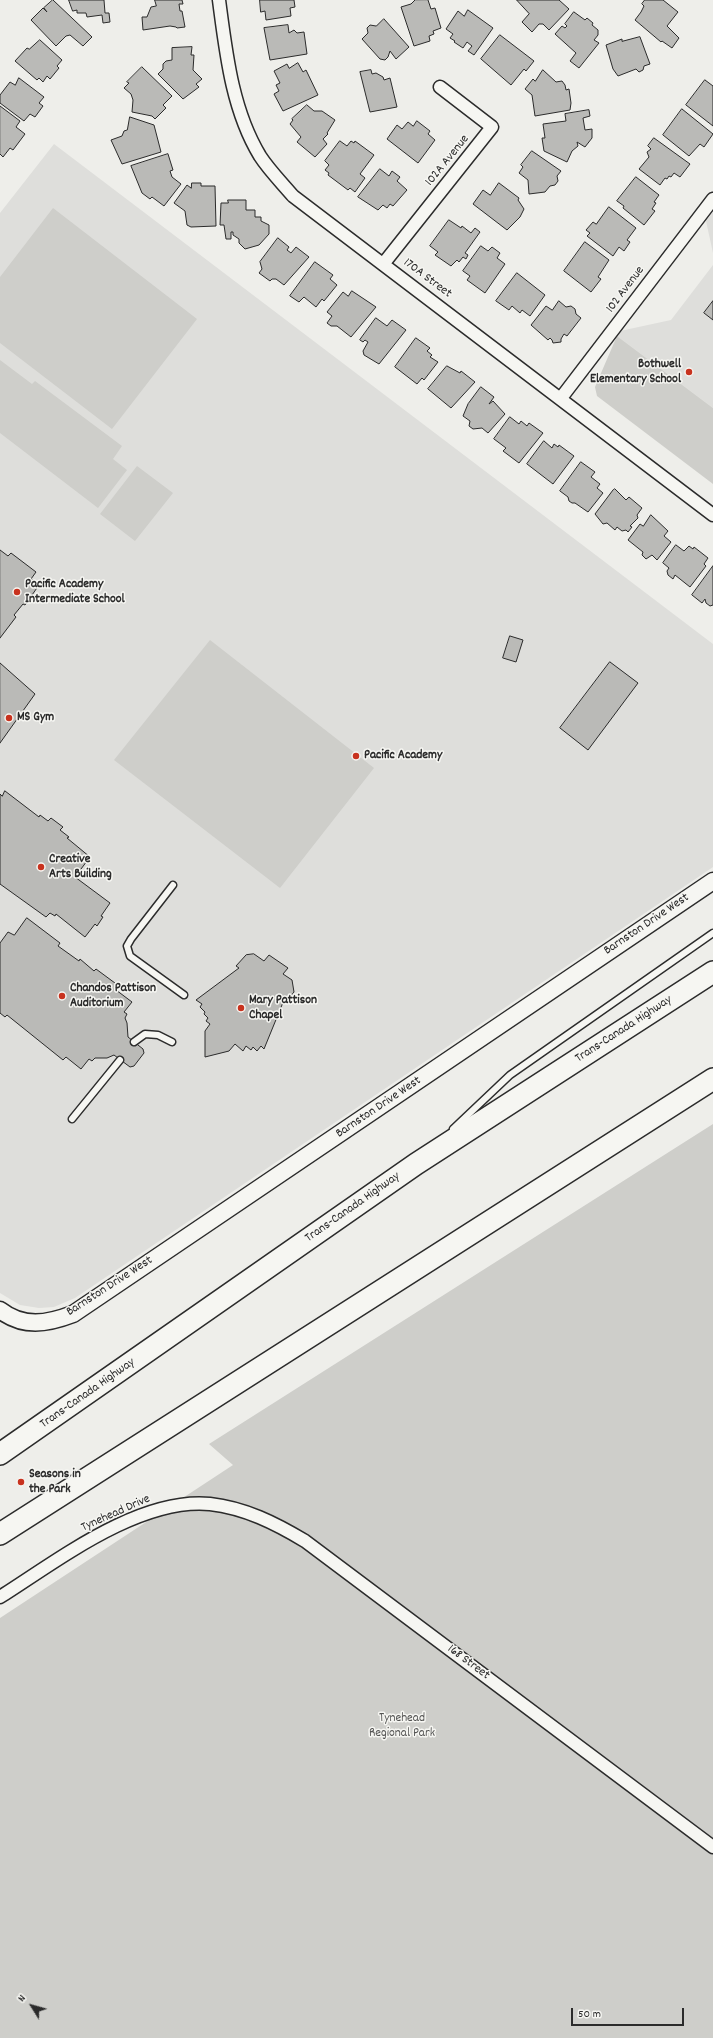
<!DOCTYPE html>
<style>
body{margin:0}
#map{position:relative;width:713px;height:2038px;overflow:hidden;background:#eeeeea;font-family:Dekko,sans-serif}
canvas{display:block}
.north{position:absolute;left:12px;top:1986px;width:40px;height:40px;-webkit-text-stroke:3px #f6f6f2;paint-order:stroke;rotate:307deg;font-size:11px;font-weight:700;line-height:16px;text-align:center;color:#2b2b2b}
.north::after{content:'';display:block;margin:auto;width:14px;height:18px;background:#2b2b2b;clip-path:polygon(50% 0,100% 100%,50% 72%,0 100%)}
.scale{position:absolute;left:571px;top:2008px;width:113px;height:18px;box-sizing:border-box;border:2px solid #2b2b2b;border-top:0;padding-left:5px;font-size:12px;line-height:14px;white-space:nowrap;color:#2b2b2b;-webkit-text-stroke:3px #f6f6f2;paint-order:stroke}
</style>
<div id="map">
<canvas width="713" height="2038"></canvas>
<div class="north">N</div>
<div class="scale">50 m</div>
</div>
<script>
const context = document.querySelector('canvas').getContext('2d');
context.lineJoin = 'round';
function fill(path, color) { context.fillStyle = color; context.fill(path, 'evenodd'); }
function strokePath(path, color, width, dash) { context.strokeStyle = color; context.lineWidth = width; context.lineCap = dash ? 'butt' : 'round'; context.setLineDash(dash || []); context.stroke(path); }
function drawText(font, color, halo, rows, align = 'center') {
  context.font = font + ' Dekko,sans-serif'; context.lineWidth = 3; context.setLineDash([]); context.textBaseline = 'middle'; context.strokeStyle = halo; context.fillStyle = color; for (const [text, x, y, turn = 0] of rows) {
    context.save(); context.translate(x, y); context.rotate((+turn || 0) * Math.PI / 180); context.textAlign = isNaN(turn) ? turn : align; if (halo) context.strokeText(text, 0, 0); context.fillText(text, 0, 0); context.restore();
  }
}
const built = new Path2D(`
 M54 144 713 644V867L75 1298 54 1307 39 1308 20 1305 0 1293V213Z
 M713 212V253L706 221Z
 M713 265V408L617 336 620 331 671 320Z`);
const green = new Path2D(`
 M53 208 197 319 112 429 0 343V277Z
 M617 336 713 408V484L597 396 595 387Z
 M0 360 32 384 35 381 122 446 113 459 127 470 98 508 0 433Z
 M137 466 173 493 135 541 100 514Z
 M210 640 374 768 280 888 114 760Z
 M713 1124V2038H0V1618L233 1465 209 1444Z`);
const building = new Path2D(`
 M53 0 92 37 83 46 70 35 66 36 56 46 31 20 43 8 47 12 44 8Z
 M69 0H104L105 13H109L110 22 103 23 102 15 87 17 86 13H77V10L73 11Z
 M155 0H182L183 4H179L180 11H182L185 27 177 28 176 27 170 26 143 30 142 17H147L151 7 156 6Z
 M260 0H294L295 7 290 8 291 16 266 20 265 11 261 12Z
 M428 0 431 9 435 8 441 28 433 31 434 34 429 36 430 41 414 46 401 7 411 4 415 0Z
 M517 0H559L569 9 549 30 543 24H539L532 32 522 22 529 14Z
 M645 0H663L678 12 667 26 679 38 672 48 662 41 661 42 635 20 641 12 644 6 642 4Z
 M468 10 493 28 474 55 468 51 472 46 467 42 463 48 454 42 455 41 450 38 453 34 446 29 458 11 464 16Z
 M574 12 585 20 587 18 593 23 592 25 598 30V35L594 40 599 43 579 68 570 61 576 53 555 34 562 26 565 28 567 26 565 24Z
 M384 19 409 47 396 59 390 51 388 57 385 60 380 59 362 39 368 33 367 28 370 25 376 26Z
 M288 25 289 33 294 30 297 33 304 32 307 54 270 60 264 28Z
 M500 35 534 61 526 71 524 69 511 85 481 59Z
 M640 37 650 64 644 66 643 70 639 72 636 69 618 76 613 69 606 45 622 39V41Z
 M40 40 62 60 57 66 59 68 50 79 47 76 43 82 39 78 37 80 15 61 27 48 29 49Z
 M192 47 191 55H194L193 70 202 79 196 84 199 87 183 99 158 74 163 69V64L166 61 172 60V48Z
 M298 63 303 72 306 70 318 95 283 111 274 94 279 91 276 85 280 83 274 71 287 64 289 68Z
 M142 67 172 96 163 105 166 108 155 119 152 116 132 112 133 100 131 94 124 88 129 83 127 82Z
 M371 70 372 74 376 73 383 77 384 80 390 78 397 107 370 112 360 72Z
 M543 70 556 82 562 81 565 85 566 90 569 89 571 103 570 110 535 116 532 95 525 89 533 79 535 81Z
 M19 78 44 97 39 103 43 106 35 117 30 114 24 121 0 103V95L10 82 15 85Z
 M705 80 713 86V126L686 105Z
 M307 105 314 111H322L335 120 327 133 328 134 323 139 327 144 315 157 297 142 301 137 290 124 293 120 292 119Z
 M0 106 20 121 16 127 25 134 13 150 10 148 3 157 0 154Z
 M682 109 713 134 704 147 700 144 689 156 663 135Z
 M589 110 590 116 583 118 585 130 592 129V138L585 147 577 142 578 146 572 151 567 162 544 151 542 138H545L543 124 566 121 565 114Z
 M130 117 154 125 161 152 122 164 111 140 122 136 124 131 127 130Z
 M417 121 430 131 428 134 435 140 418 163 387 139 397 125 402 129 408 122 413 126Z
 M654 138 690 164 680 177 674 173 671 177 669 176 667 179 665 178 660 185 639 169 649 157 647 152 651 149 648 146Z
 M340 141 347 146 351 141 354 143 355 141 374 155 360 174 365 178 355 192 350 188 348 190 328 175 329 173 325 170 329 165 325 161Z
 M532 151 561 171 557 176 558 181 555 185 550 186 545 192 529 194 528 180 519 173 523 167 521 165Z
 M168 154 173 170 170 171 172 177 181 184 164 206 152 197 150 199 142 193 131 166Z
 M380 169 389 176 392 171 400 177 397 181 407 190 393 206 390 204 387 208 383 205 378 210 358 197Z
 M636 177 659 195 654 202 656 203 652 209 655 211 644 225 623 208 624 206 617 201Z
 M192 183H201V186H215L216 226 191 227 187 225 185 211 174 203 187 185 191 188Z
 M499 183 519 198 518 200 524 209 520 217 507 230 473 204 483 190 490 195Z
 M228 200H246V210H255V217H261V221L269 225V234L259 245 245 249 239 243V239L233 235V232H231V239H226L224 225H220L221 203H228Z
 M609 207 636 228 627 240 630 242 624 251 619 247 613 256 587 236 590 233 586 230 593 222 596 224Z
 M449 220 461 228 462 226 471 233 475 228 480 232 465 253 468 255 466 259 463 257 459 262 457 260 451 266 435 255 438 252 430 246Z
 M278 238 289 247 287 250 291 253 296 247 309 257 284 285 276 279H272L270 281 259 273 262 269 260 262Z
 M585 242 609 260 598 277 601 279 591 292 564 271Z
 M481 246 488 251 492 247 500 253 497 258 505 264 485 293 467 280 470 276 463 271Z
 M315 262 333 275 330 279 337 285 324 301 322 299 316 307 304 297 299 302 290 296Z
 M517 273 545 295 530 316 522 310 520 313 512 306 509 310 496 301Z
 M352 291 376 307 351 337 337 326H331L327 323 332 316 327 312 343 292 348 296Z
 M559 301 566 307 571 306 575 309 576 314 581 318 567 336 564 334 561 339V342L553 343 552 340 550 338 548 340 531 325 546 306 552 310Z
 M713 301V320L704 313Z
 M376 318 387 326 392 320 406 330 379 364 364 355 363 351 368 342 365 340 363 342 360 340Z
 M416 338 430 348 427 351 432 355 430 357 438 362 424 380 422 378 417 384 395 367Z
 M447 366 460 373 461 371 475 382 451 408 428 389Z
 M481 387 494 397 489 404 493 401 505 414 488 433 482 428 473 429 469 426 470 421 463 416 468 404Z
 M510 417 519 424 521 421 527 426 529 423 543 433 519 463 503 451 506 448 494 439Z
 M544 441 552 448 554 444 558 447 559 445 574 456 553 484 527 464Z
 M581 462 595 472 591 477 600 484 597 488 603 493 588 512 575 503H572L569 501 568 497 560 491Z
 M615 489 626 500 629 497 642 508 637 515 638 518 630 526 632 527 628 532 626 530 622 531 617 527 615 530 607 523 603 524 595 514 613 490Z
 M651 515 668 531 664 536 671 542 657 560 652 555 646 559 642 555 643 552 628 540 640 524 643 526Z
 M676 545 684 551 689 546 693 549 694 547 708 558 704 564 706 566 690 587 675 575 673 579 668 575 667 571 669 568 663 563Z
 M0 550 8 556 11 553 36 572 31 579 39 585 25 605 23 604 14 615 16 617 0 638Z
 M713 566V605L710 606 706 603 705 599 702 603 692 595Z
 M510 636 523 640 516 662 503 658Z
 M610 662 638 683 588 750 560 728Z
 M0 663 35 694 0 743Z
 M5 791 39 817 40 815 48 821 51 818 63 827 60 830 69 837 67 838 90 857 75 877 110 903 101 916 103 917 97 926 95 924 85 937 56 914 55 916 50 913 46 917 0 884V794L2 796Z
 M27 918 60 943 58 946 79 961 80 959 94 971 96 969 119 986 116 990 132 1002 124 1012 127 1014 125 1018 127 1023 128 1037 143 1049 144 1053 134 1066 130 1067 114 1055 107 1058H95L92 1061 89 1059 81 1069 66 1057 63 1060 7 1015 5 1017 0 1013V943L8 932 14 935Z
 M254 954 264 961 269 955 288 968 283 974 292 980 294 992 286 1002 284 1000 264 1049 261 1046 257 1051 253 1047 251 1050 246 1046 243 1051 235 1044 229 1051 205 1057V1031L210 1024 206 1021 208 1018 204 1014 205 1012 200 1007 202 1004 196 1000 239 968 236 966 246 955Z`);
const lane = new Path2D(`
 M173 885 131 939 127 946 130 956 184 995
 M134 1042 145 1034 158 1035 172 1042
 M72 1119 120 1060
 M453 1129 510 1075 713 933`);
const street = new Path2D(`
 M219 0C226 53 232 110 260 156 269 170 282 183 293 196L713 515
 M384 263 492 127 440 87
 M561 398 713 199
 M0 1597C57 1561 139 1497 210 1504 245 1508 275 1523 305 1541L713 1847`);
const secondary = new Path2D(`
 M0 1310C23 1328 47 1324 73 1314L713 881`);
const highway = new Path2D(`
 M0 1454 416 1164 713 972
 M0 1534 713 1079`);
const markers = [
 [689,372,4,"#c8321e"],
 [17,592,4,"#c8321e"],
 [9,718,4,"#c8321e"],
 [356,756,4,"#c8321e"],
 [41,867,4,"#c8321e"],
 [62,996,4,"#c8321e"],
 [241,1008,4,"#c8321e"],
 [21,1482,4,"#c8321e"]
];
const streetNames = [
 ["102A Avenue",448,161,-51],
 ["170A Street",427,279,37],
 ["102 Avenue",626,290,-53],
 ["Barnston Drive West",647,925,-34],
 ["Trans-Canada Highway",624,1030,-33],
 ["Barnston Drive West",379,1108,-34],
 ["Trans-Canada Highway",353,1208,-35],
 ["Barnston Drive West",110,1287,-33],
 ["Trans-Canada Highway",88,1394,-35],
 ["Tynehead Drive",116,1514,-24],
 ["168 Street",468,1663,37]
];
const poiNames = [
 ["Bothwell",681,365,"right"],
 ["Elementary School",681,380,"right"],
 ["Pacific Academy",25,585],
 ["Intermediate School",25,600],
 ["MS Gym",17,718],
 ["Pacific Academy",364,756],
 ["Creative",49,860],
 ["Arts Building",49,875],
 ["Chandos Pattison",70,989],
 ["Auditorium",70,1004],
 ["Mary Pattison",249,1001],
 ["Chapel",249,1016],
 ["Seasons in",29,1475],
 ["the Park",29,1490]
];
const parkNames = [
 ["Tynehead",402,1719],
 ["Regional Park",402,1734]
];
fill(built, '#dededb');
fill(green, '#cececa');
fill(building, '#babab7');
strokePath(building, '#2b2b2b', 1);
strokePath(lane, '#2b2b2b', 9);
strokePath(street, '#2b2b2b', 15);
strokePath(secondary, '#2b2b2b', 19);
strokePath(highway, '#2b2b2b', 24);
strokePath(lane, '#f6f6f2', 6);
strokePath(street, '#f6f6f2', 12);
strokePath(secondary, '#f6f6f2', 16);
strokePath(highway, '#f6f6f2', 21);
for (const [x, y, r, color] of markers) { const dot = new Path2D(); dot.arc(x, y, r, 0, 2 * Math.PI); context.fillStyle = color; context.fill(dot); strokePath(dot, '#f6f6f2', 1.5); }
drawText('13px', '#2b2b2b', '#f6f6f2', streetNames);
drawText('bold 13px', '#2b2b2b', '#f6f6f2', poiNames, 'left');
drawText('13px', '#545453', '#f6f6f2', parkNames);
</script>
